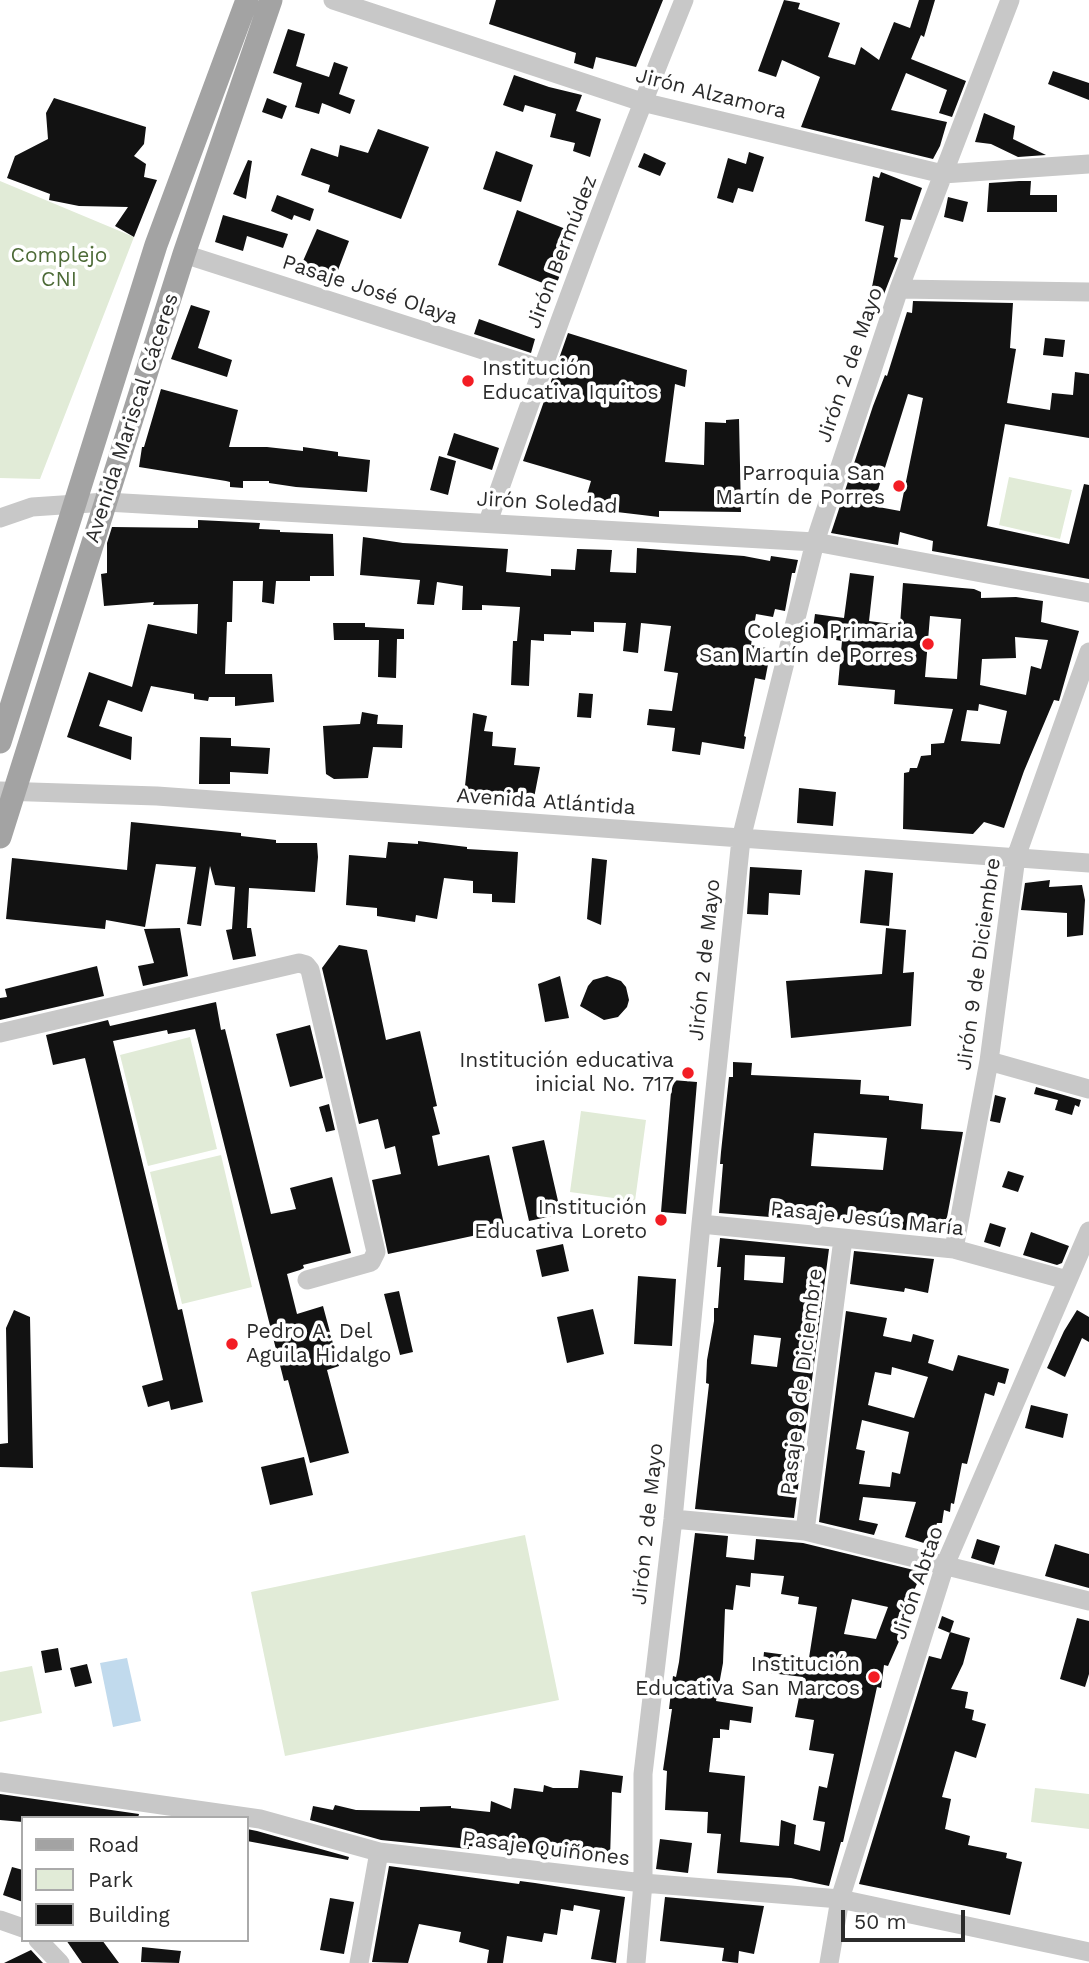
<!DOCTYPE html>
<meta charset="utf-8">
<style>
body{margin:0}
#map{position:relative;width:1089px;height:1963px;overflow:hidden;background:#fff;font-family:"Work Sans",sans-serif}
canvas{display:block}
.legend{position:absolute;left:21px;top:1816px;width:228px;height:126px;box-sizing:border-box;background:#fff;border:2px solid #aaa;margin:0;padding:9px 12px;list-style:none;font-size:21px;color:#2b2b2b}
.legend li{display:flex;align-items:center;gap:14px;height:35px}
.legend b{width:35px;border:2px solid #aaa}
.scale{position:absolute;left:841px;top:1910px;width:124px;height:32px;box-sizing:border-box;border:4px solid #2b2b2b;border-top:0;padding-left:9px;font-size:21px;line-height:24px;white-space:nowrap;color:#2b2b2b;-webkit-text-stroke:5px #fff;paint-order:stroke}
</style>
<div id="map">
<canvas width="1089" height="1963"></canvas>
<ul class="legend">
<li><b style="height:9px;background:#a3a3a3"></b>Road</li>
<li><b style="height:19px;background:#e1ebd7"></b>Park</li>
<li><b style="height:19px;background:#121212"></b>Building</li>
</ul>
<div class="scale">50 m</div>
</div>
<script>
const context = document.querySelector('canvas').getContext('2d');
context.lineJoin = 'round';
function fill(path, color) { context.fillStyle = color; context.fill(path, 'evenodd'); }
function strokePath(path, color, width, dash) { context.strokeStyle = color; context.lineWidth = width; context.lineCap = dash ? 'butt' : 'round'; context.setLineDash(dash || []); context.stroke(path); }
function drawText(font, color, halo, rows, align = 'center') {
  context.font = font + ' "Work Sans",sans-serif'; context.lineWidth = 7; context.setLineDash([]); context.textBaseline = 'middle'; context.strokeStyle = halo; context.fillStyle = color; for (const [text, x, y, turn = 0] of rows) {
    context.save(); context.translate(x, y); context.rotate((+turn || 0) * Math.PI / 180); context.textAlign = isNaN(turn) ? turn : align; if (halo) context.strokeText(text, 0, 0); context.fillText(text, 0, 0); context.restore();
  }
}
const green = new Path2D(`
 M0 181 134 237 40 479 0 478Z
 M1009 477 1072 490 1060 539 999 525Z
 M190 1037 217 1149 148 1166 120 1055Z
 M581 1111 646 1120 635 1201 570 1192Z
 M221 1155 252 1287 182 1304 150 1172Z
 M525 1535 559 1700 285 1756 251 1592Z
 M32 1666 42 1713 0 1722V1672Z
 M1035 1788 1089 1794V1829L1031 1822Z`);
const water = new Path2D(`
 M127 1658 141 1721 113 1727 100 1663Z`);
const building = new Path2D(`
 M496 0H663L636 67 596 57 593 69 574 63 576 53 489 24Z
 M784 0 800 3 798 9 840 23 828 57 855 65 861 47 879 60 894 22 910 28 919 0H935L924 37 921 35 911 59 966 81 952 117 939 113 947 90 906 73 891 110 947 122 940 146 933 159 801 127 820 77 782 60 776 77 758 71Z
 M288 29 305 34 296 66 329 77 334 62 348 67 339 94 355 100 350 114 322 103 319 114 295 107 302 83 273 73Z
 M1053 71 1089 83V100L1048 84Z
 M514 75 549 87 582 95 576 111 601 119 590 157 573 151 575 143 550 137 556 114 525 105 523 112 503 105Z
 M54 98 146 127 144 144 134 156 146 164 144 177 157 180 134 237 115 226 128 207 79 206 49 200 50 194 7 178 15 156 48 139 46 113Z
 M267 98 287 106 282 119 262 112Z
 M984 113 1015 126 1013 139 1046 155 1018 157 991 144 975 142Z
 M378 129 429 147 401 219 328 192 330 185 301 175 311 148 338 157 340 145 368 153Z
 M496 151 533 165 521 202 483 189Z
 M749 152 764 157 753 192 738 188 733 203 717 198 728 158 746 164Z
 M644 153 666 163 660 176 638 167Z
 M248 160 252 161 246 199 233 194Z
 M881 172 922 188 911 220 901 219 894 257 898 258 884 294 871 292 884 226 865 221 873 176 879 178Z
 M1019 181H1031L1030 195H1057V212H987L989 183Z
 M277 195 314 209 310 221 294 215 292 220 271 211Z
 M948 197 968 202 963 222 944 217Z
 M517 210 576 233 555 288 498 265Z
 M223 215 288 234 283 248 247 236 243 251 215 242Z
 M317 229 349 241 335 278 303 267V261Z
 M913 301 1013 303 1010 348 1016 349 1007 403 1050 410 1052 393 1073 395 1075 372 1089 374V438L1005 424 987 526 1069 544 1084 484 1089 485V579L932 551 933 541 900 532 898 545 831 533 873 406 885 375 887 376 907 312 912 313ZM908 394 923 398 900 511 873 506Z
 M191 305 210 311 198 348 232 360 227 377 171 359Z
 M479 319 535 339 531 353 474 334Z
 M568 333 687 370 685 387 675 384 665 462 704 465 705 422 726 423V420L739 419 741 512 659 511V517L583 508 591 481 523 461Z
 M1045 338 1065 340 1063 357 1043 355Z
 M161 389 238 410 229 447H267L303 451V447L338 452V456L370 460 367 492 296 487 269 483V481H243V488L230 487V482L226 481 139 467 142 447H144Z
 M454 433 499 448 492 470 447 455Z
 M439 456 456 461 448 495 430 490Z
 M198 520 260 523 259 529 280 530V532L333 534 334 576H310V581H276L274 604 262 602 263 581H233L232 622H227L225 674H272L274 702 235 706V697H209L208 701 194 699V694L151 686 142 712 108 700 99 726 132 737 131 760 67 737 89 672 132 687 148 624 197 634 198 604 153 605 154 602 104 606 101 574 107 573V543L112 527 198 528Z
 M363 537 403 543 508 549 506 572 551 576V569L575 570 577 549 612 550 610 572 636 573 637 548 744 556 770 561 771 556 798 560 795 573H792L785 611 775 609 773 617 756 614 751 645 771 649 765 680 755 678 744 736 746 737 744 749 702 742 700 755 672 751 675 728 647 725 649 709 672 711 678 673 664 671 671 626 641 623 638 653 623 651 626 623 594 622V632L571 631V635L544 634V641L531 640 529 686 511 685 513 641H517L520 607 482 605V610H462L463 586 437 582 434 605 417 604 420 580 360 575Z
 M850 573 874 576 869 621 900 625 903 583 974 589 981 592V598L1016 597 1043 601 1041 622 1079 631 1059 701 1054 700 1024 771 1004 828 984 822 973 834 903 829 904 773 909 772 910 768H917L921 756 931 755V744L944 743 953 709 894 704 895 690 838 685 842 641 812 636 815 614 844 618ZM930 616 961 619 957 679 925 677ZM1015 637 1048 640 1041 669 1031 666 1026 695 980 685 982 659 1016 658ZM979 704 1007 711 1000 744 961 741 967 710 978 711Z
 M333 623H365V627L404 629V639H397L396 678 378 677 379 640H334Z
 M579 693 593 694 591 718 577 717Z
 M362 712 378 715 377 724 403 725 402 748 373 747 368 778 334 779 326 774 323 726 360 724Z
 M473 713 487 716 484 731 493 732 492 746 516 748 514 765 540 767 533 803 519 800V798L492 796 477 799 478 796 464 795Z
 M200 737 231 738V746L270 748 268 774 230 772V784H199Z
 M799 788 836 792 833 826 797 823Z
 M131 822 241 833V836L276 840V843H317L318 857 315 892 249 888 247 928H251L256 956 233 960 226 930 232 929 235 887 215 885 210 866 201 926 187 924 196 867 156 864 145 927 106 920 105 929 6 919 12 858 127 870Z
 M418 841 467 847V849L518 852 515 903 492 902V894L473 893V881L444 878 437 919 416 915 415 922 377 916V908L346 905 349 855 386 858 388 842 418 844Z
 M592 858 607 860 601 925 587 919Z
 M750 867 802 870 800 895 769 893 768 915 747 914Z
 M865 870 893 873 889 926 860 923Z
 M1050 880 1049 887 1082 885 1085 900 1083 935 1067 937V913L1021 910 1025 883Z
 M180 928 188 976 143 986 138 966 154 963 144 929Z
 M886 928 906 930 903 973 914 972 911 1026 791 1038 786 981 882 974Z
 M339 945 367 950 386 1040 420 1031 437 1106 433 1107 440 1134 432 1136 438 1166 489 1155 505 1229 388 1254 372 1180 401 1174 395 1146 385 1149 378 1119 359 1124 322 968Z
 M97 966 104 996 0 1020V998L7 997 5 989Z
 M560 976 569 1018 545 1022 538 984Z
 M607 976 621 981 626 987 629 1000 627 1007 618 1017 604 1020 580 1006 588 986 593 980Z
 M216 1002 221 1030 225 1029 271 1214 296 1209 290 1188 332 1177 351 1253 303 1265 304 1268 300 1270 287 1274 297 1314 323 1306 339 1366 327 1370 349 1453 310 1463 288 1380 284 1381 195 1029 168 1034 167 1030 113 1041 178 1310 182 1309 203 1402 171 1410 169 1401 148 1407 142 1386 163 1380 85 1058 53 1065 46 1035 108 1020 110 1026Z
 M310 1025 323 1078 290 1087 276 1034Z
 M733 1062 752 1063 751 1075 861 1080 860 1094 889 1096V1100L923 1104 921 1129 963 1132 945 1228 924 1226 923 1234 868 1222 835 1219 836 1213 808 1211V1220L719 1213 723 1164H720L721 1152 729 1077H733ZM814 1133 887 1138 883 1170 811 1166Z
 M672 1080 697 1082 686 1214 661 1212Z
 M1036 1087 1081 1100 1079 1107 1075 1105 1072 1115 1055 1110 1058 1100 1034 1094Z
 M995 1095 1006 1098 1000 1123 990 1121Z
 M329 1104 335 1130 326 1132 319 1107Z
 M544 1140 561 1214 529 1221 512 1147Z
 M1008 1171 1024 1176 1018 1192 1002 1187Z
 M990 1223 1006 1228 1000 1247 984 1242Z
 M1031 1232 1069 1246 1062 1263 1057 1265 1023 1255Z
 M720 1238 829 1249 794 1518 695 1509 709 1384 706 1383 707 1360 714 1321V1308H718L721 1267H717ZM745 1255 785 1257 783 1283 744 1280ZM754 1335 781 1338 777 1367 751 1364Z
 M563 1244 569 1271 542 1277 536 1250Z
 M854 1251 934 1259 928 1293 905 1288 904 1292 850 1284Z
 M638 1276 676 1279 672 1346 634 1344Z
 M399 1291 413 1352 400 1355 384 1294Z
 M593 1309 604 1354 567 1363 557 1317Z
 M14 1310 30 1317 33 1468 0 1467V1444L8 1443 6 1328Z
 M1077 1310 1089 1317V1342L1082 1338 1065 1377 1047 1368 1064 1331Z
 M846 1311 887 1318 883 1336 911 1342 913 1334 934 1340 928 1363 953 1371 958 1355 1009 1369 1005 1384 998 1382 994 1396 985 1393 967 1464 962 1463 954 1504 951 1503 950 1512 944 1510 942 1523H937L930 1545 905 1537 916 1502 863 1497 859 1520 878 1524 874 1535 819 1522ZM892 1367 928 1377 914 1418 868 1405 875 1372 891 1375ZM862 1420 909 1432 900 1474 892 1472 890 1487 859 1484 865 1451 856 1449Z
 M1031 1405 1068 1414 1063 1438 1025 1428Z
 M304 1457 313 1495 270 1505 261 1467Z
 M695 1533 728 1536 726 1557 754 1560 756 1539 803 1543 922 1572 902 1619 909 1622 902 1640 900 1639 888 1666 884 1665 881 1688 877 1687 843 1842H841L829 1886 791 1878 717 1873 721 1834 707 1833 708 1812 665 1810 667 1771 663 1770 672 1709H669L673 1676 676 1677 679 1662ZM751 1573 784 1576 781 1594 799 1597 798 1604 817 1607 809 1658 764 1652 762 1672 803 1677 795 1717 814 1720 809 1750 834 1754 827 1788 819 1786 813 1820 825 1822 820 1851 794 1844 796 1825 781 1820 779 1846 740 1842 745 1776 709 1772 713 1738H720V1729L729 1730 730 1720 751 1723 753 1707 716 1701 723 1663 725 1609 733 1610 736 1585 750 1587ZM852 1599 888 1607 876 1639 844 1634Z
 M977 1539 1000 1546 994 1565 971 1558Z
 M1055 1544 1089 1554V1588L1045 1576Z
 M942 1616 954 1621 950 1633 938 1628Z
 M1077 1618 1089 1621V1674L1085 1687 1060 1679Z
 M950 1632 970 1638 963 1664 951 1689 968 1692 965 1708 974 1710 972 1720 986 1724 976 1758 955 1751 954 1754 942 1797 951 1799 945 1829 970 1836 968 1845 1007 1853 1006 1858 1022 1862 1010 1915 859 1884 929 1656 941 1659Z
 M58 1648 62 1670 45 1673 41 1651Z
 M87 1664 92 1683 75 1687 70 1668Z
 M580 1770 623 1776 621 1793 612 1792 610 1859 551 1856V1859L538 1858V1854L499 1848 469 1846V1849L381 1840 310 1820 313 1806 333 1810 335 1805 356 1810 420 1811V1807L451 1806V1808L490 1812 491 1801 511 1809 514 1788 543 1792 544 1785 553 1788H578Z
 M0 1794 139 1814 138 1818H23V1822L0 1820Z
 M247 1829 257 1831 349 1857 348 1860 247 1841Z
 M660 1839 692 1843 688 1873 656 1869Z
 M389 1866 519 1884 520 1881 535 1883 625 1897 616 1963 591 1959 600 1910 574 1905 573 1911 561 1909 557 1935 544 1933 542 1942 507 1936 503 1963H487L489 1950 459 1942 461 1932 419 1924 408 1963 372 1962Z
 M12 1867 23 1870V1902L3 1895Z
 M665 1897 764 1906 754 1954 739 1951 738 1963 722 1961 724 1948 660 1941Z
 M330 1898 354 1902 344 1954 320 1950Z
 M66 1940H102L119 1963H82Z
 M142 1947 181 1951 179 1963 141 1962Z
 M31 1950 43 1963H4Z`);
const minor = new Path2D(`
 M333 0 642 102 943 174 1089 164
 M184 254 542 369
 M899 289 1089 292
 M0 518 32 507 106 502 815 542 1089 593
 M488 522C549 347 614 172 684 0
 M0 791 157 796 1089 863
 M0 1033 299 963 306 965 310 970 376 1252 371 1262 307 1280
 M989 1061 1089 1089
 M701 1224 954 1249 1067 1280
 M954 1249 989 1061 1016 857 1089 652
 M673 1519 805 1531 1089 1601
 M805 1531 843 1239
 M0 1782 260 1819 379 1852 643 1883 840 1899 1089 1952
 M0 1920 23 1928
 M38 1940 60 1963
 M359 1963 379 1852
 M636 1963 643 1883V1774L673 1519 701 1224 741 839 815 542 899 289 1010 0
 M829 1963 840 1899 945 1565 1089 1231`);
const major = new Path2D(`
 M0 742 156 245 247 0
 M0 837 184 254 271 0`);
const markers = [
 [468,381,7,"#f31d24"],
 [899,486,7,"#f31d24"],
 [928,644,7,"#f31d24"],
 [688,1073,7,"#f31d24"],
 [661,1220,7,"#f31d24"],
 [232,1344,7,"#f31d24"],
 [874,1677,7,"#f31d24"]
];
const streetNames = [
 ["Jirón Alzamora",711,94,14],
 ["Jirón Bermúdez",562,252,-69],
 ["Pasaje José Olaya",370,290,18],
 ["Jirón 2 de Mayo",850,365,-71],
 ["Avenida Mariscal Cáceres",132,418,-72],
 ["Jirón Soledad",547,503,3],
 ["Avenida Atlántida",546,802,4],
 ["Jirón 2 de Mayo",705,960,-84],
 ["Jirón 9 de Diciembre",979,964,-82],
 ["Pasaje Jesús María",867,1219,6],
 ["Pasaje 9 de Diciembre",802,1382,-83],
 ["Jirón 2 de Mayo",648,1524,-84],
 ["Jirón Abtao",918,1583,-71],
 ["Pasaje Quiñones",546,1849,7]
];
const parkNames = [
 ["Complejo",59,256],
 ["CNI",59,280]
];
const poiNames = [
 ["Institución",482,369,"left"],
 ["Educativa Iquitos",482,393,"left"],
 ["Parroquia San",885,474],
 ["Martín de Porres",885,498],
 ["Colegio Primaria",914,632],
 ["San Martín de Porres",914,656],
 ["Institución educativa",674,1061],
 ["inicial No. 717",674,1085],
 ["Institución",647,1208],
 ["Educativa Loreto",647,1232],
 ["Pedro A. Del",246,1332,"left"],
 ["Aguila Hidalgo",246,1356,"left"],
 ["Institución",860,1665],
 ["Educativa San Marcos",860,1689]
];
fill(green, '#e1ebd7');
fill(water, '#c1daed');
fill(building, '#121212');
strokePath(minor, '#c8c8c8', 19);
strokePath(major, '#a3a3a3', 23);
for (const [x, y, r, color] of markers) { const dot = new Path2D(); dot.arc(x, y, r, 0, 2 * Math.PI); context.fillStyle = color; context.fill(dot); strokePath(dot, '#fff', 2.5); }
drawText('21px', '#2b2b2b', '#fff', streetNames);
drawText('21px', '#4c6a36', '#fff', parkNames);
drawText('21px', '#2b2b2b', '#fff', poiNames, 'right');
</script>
